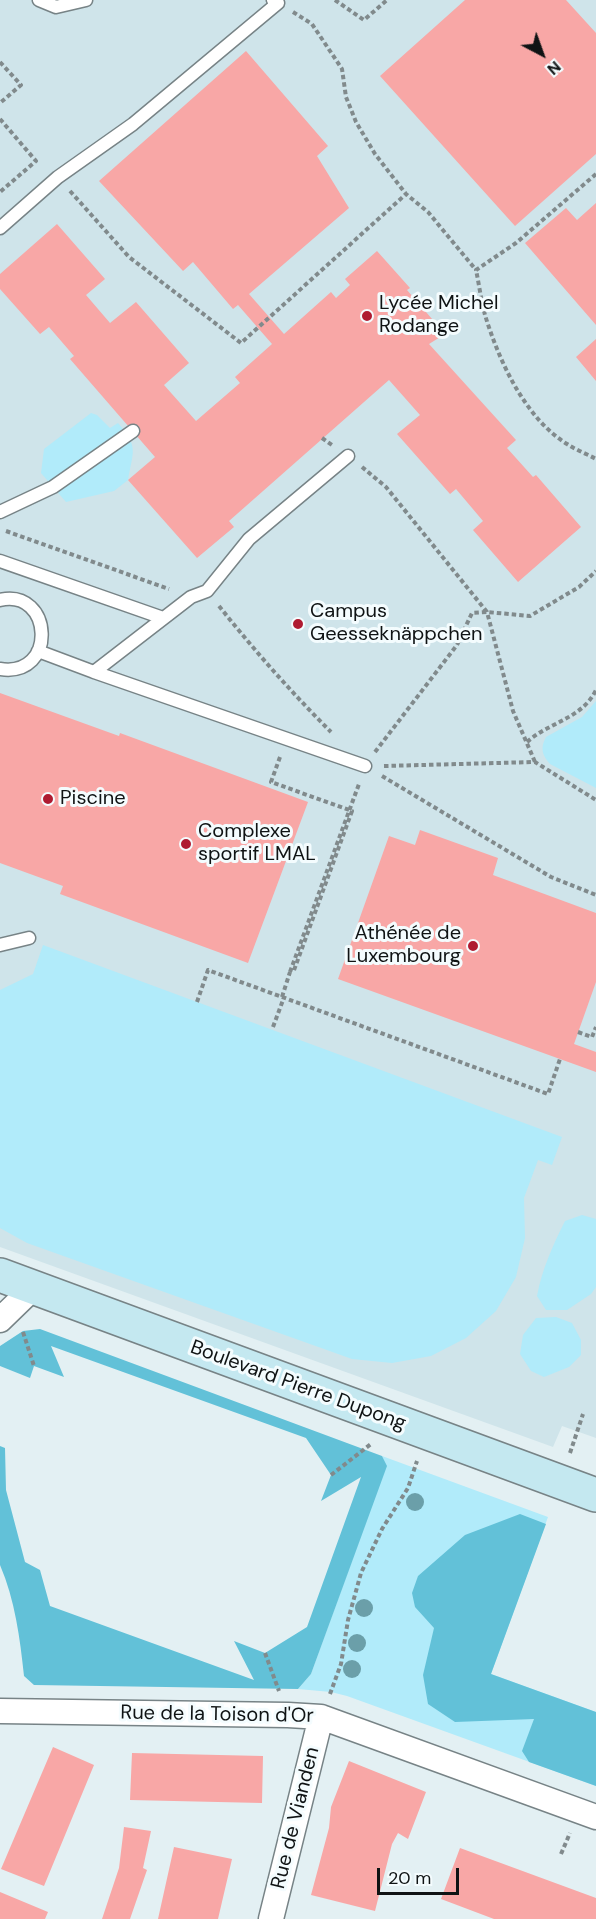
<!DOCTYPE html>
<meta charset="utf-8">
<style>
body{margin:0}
#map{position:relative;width:596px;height:1919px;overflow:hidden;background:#e3f0f3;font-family:"DM Sans",sans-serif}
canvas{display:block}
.north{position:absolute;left:512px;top:24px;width:60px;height:60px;-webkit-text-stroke:4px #f4fcfe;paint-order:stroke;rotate:139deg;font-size:16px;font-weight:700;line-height:24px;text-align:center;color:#0f1314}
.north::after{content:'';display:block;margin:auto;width:21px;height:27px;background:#0f1314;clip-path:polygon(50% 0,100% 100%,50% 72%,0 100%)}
.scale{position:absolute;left:377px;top:1868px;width:82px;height:27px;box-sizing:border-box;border:3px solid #0f1314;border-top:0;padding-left:8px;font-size:18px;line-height:21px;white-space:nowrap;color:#0f1314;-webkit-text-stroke:4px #f4fcfe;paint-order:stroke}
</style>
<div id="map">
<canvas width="596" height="1919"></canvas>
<div class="north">N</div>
<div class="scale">20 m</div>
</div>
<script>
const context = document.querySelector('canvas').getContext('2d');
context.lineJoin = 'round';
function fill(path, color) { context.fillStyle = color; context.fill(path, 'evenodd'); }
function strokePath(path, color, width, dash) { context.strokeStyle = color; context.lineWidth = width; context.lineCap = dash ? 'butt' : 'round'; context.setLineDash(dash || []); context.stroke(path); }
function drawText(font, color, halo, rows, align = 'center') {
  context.font = font + ' "DM Sans",sans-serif'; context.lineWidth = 6; context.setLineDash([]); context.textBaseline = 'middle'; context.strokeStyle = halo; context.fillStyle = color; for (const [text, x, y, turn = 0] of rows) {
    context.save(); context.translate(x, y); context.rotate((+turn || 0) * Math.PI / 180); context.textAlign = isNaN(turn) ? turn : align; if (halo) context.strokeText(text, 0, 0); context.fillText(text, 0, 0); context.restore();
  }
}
const built = new Path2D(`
 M0 0H596V1438L562 1426 553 1447 0 1247Z`);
const green = new Path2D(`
 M91 413 97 415 110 428 118 423C139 447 133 451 128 480L114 491 66 502 41 473 44 449Z
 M596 701V788L550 764C542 755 540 748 546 737L582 717Z
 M43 945 562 1137 552 1165 538 1160 524 1198 525 1238 516 1277 496 1311 466 1338 431 1356 392 1363 352 1359 27 1243 0 1228V990L33 974Z
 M582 1215 596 1219V1287L591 1294 567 1310H546L537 1296C542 1269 553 1245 565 1221Z
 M556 1317 572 1323 581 1340V1355L569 1367 544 1377 531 1371 520 1354 523 1335 536 1318Z
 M382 1456 548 1517 491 1674 596 1712V1786L347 1696 331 1692 298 1689 311 1674 386 1466Z`);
const forest = new Path2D(`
 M40 1329 382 1456 387 1466 311 1674 298 1689 34 1685 24 1676C20 1638 15 1600 0 1565V1446L5 1448 6 1490 25 1562 40 1570 50 1606 254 1680 234 1641 265 1653 307 1627 361 1477 321 1501 331 1475 306 1438 51 1346 64 1377 34 1366 30 1378 0 1366V1346L23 1331Z
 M520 1514 546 1524 491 1674 596 1712V1786L529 1762 522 1751 534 1719 455 1722 428 1704 423 1675 434 1628 415 1607 412 1593 418 1576 465 1535Z`);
const building = new Path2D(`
 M465 0H566L596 33V154L515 226 380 76Z
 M246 51 328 146 317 156 349 208 249 294 284 334 331 292 336 298 350 285 345 279 377 251 410 288 407 290 445 334 429 344 516 440 507 448 533 477 536 475 581 527 518 582 473 530 483 521 456 489 450 494 397 434 420 415 389 380 229 521 234 527 197 558 128 480 155 457 70 359 74 356 49 327 40 334 0 289V274L57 224 105 279 86 295 110 323 136 302 189 363 164 385 196 421 240 383 235 377 272 344 238 305 233 309 193 262 183 271 99 181Z
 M596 203V325L525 243 566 208 577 220Z
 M596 339V381L576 357Z
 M0 693 119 736 120 733 308 802 248 963 60 894 63 886 0 863Z
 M420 830 498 858 493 875 596 913V982L574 1044 596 1052V1072L338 979 389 836 415 845Z
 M53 1747 94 1765 44 1886 1 1869Z
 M132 1753 263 1756 262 1803 130 1800Z
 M349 1761 426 1792 408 1839 398 1833 392 1844 375 1911 311 1895 329 1828 331 1807Z
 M124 1827 151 1831 143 1868 147 1870 130 1919H102L119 1868Z
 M174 1847 232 1859 218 1919H158Z
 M460 1848 596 1898V1919H494L441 1899Z
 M0 1892 48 1912 45 1919H0Z`);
const path = new Path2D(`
 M335 0 364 20 387 0
 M293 12 312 24 342 69 346 97 356 122 375 154 406 194 428 212 476 270
 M0 62 21 85 0 103
 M0 119 36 161 0 192
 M596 174 516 243 476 270C479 284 481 300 485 315 499 361 525 418 567 444 576 450 587 454 596 459
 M70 191 129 257 241 343 406 194
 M322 438 332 445
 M362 467 386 487 487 612 513 711 535 762
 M6 531 169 589
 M219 606C254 650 291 692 331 732
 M527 742C549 722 582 719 596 690
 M375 752 457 645 472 613 487 612 530 616 579 587 596 571
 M280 757 271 782 352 811 293 973
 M384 766 535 762 596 800
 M382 776 551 877 596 895
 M282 997 290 972
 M197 1002 208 970 548 1094 560 1059
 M273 1027 283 1000
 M578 1032 592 1037 596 1027
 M23 1332 34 1366
 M570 1453 583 1414
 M331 1475 371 1444
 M265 1653 279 1691
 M330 1694 341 1664 348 1620 361 1573 382 1529 408 1488 417 1461
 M561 1854 570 1833`);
const lane = new Path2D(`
 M39 0 56 7 86 0
 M0 228 58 177 133 124 278 3 273 0
 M348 456 249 539 207 591 191 597 94 672 365 766
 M0 512 53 487 133 431
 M0 561 163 618
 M0 600C53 588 58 678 0 669
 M38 651 94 672
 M0 945 29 938`);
const street = new Path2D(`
 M0 1320 33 1288
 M0 1711 288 1715 321 1717 596 1817
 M271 1919 321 1717`);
const secondary = new Path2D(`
 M0 1275 596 1495`);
const pathBridge = new Path2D(`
 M290 972 359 784`);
const trees = [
 [415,1502],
 [364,1608],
 [357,1643],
 [352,1669]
];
const markers = [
 [367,316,6,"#af1b31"],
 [298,624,6,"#af1b31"],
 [48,799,6,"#af1b31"],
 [186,844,6,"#af1b31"],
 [473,946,6,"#af1b31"]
];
const poiNames = [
 ["Lycée Michel",379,304],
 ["Rodange",379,327],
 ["Campus",310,612],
 ["Geesseknäppchen",310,635],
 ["Piscine",60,799],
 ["Complexe",198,832],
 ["sportif LMAL",198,855],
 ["Athénée de",461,934,"right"],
 ["Luxembourg",461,957,"right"]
];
const streetNames = [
 ["Boulevard Pierre Dupong",298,1386,20],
 ["Rue de la Toison d'Or",217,1715,1],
 ["Rue de Vianden",296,1818,-76]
];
fill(built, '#cfe4ea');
fill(green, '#b1ebfa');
fill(forest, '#62c1d8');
fill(building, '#f8a7a6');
strokePath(lane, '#778386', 15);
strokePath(street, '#778386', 27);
strokePath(secondary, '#778386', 36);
strokePath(path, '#818a8c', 4, [4.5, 3]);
strokePath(lane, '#fff', 12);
strokePath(street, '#fff', 24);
strokePath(secondary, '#c4e8f0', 33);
strokePath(pathBridge, '#818a8c', 4, [4.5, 3]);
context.fillStyle = '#6b9fa9';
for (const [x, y] of trees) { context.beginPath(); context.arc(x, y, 9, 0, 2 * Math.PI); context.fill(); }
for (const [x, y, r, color] of markers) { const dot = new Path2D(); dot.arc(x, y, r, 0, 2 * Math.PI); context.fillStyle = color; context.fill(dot); strokePath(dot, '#f4fcfe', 2); }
drawText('20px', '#0f1314', '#f4fcfe', poiNames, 'left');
drawText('20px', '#0f1314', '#f4fcfe', streetNames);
</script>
